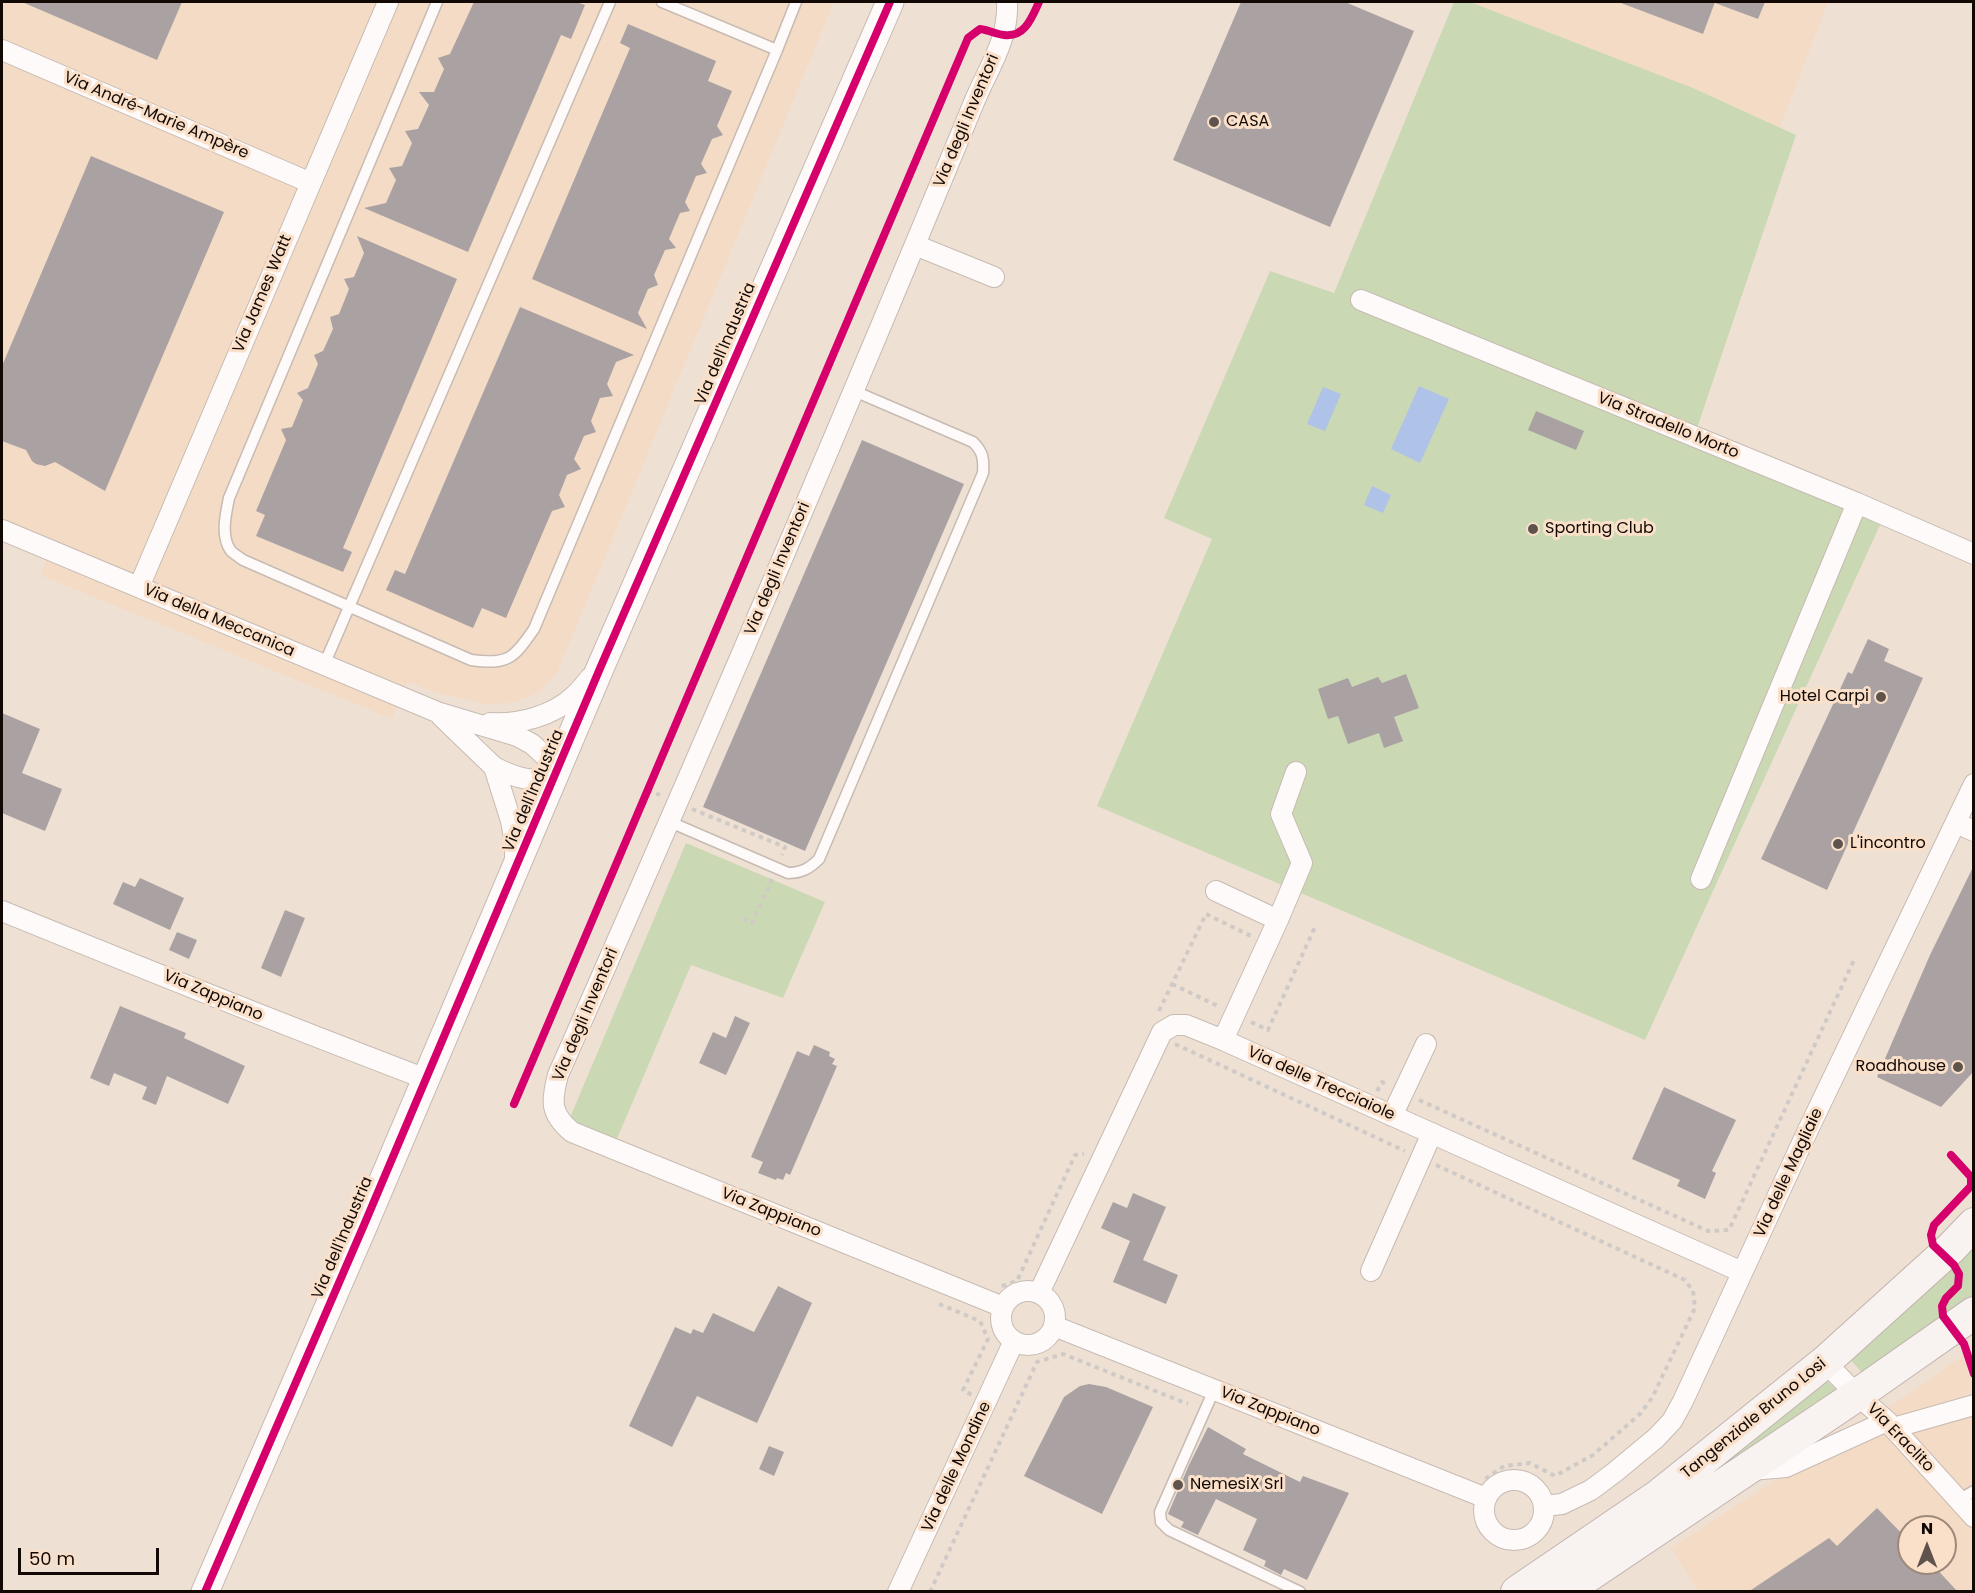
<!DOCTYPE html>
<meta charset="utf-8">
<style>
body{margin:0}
#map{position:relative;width:1975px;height:1593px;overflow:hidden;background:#efe0d4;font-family:Poppins,sans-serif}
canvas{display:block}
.frame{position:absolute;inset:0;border:3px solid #120904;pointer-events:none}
.north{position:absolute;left:1897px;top:1515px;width:60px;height:60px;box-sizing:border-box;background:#fadfc9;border:2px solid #9d897a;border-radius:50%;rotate:0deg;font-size:16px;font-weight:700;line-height:24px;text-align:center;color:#120904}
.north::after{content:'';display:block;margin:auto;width:21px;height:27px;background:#5f544d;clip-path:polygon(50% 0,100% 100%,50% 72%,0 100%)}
.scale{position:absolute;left:18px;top:1548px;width:141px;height:27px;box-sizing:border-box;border:3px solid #120904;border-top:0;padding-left:8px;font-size:18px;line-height:21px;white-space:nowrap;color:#120904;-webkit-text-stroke:4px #fadfc9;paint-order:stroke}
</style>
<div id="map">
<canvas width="1975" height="1593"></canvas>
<div class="frame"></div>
<div class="north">N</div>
<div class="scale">50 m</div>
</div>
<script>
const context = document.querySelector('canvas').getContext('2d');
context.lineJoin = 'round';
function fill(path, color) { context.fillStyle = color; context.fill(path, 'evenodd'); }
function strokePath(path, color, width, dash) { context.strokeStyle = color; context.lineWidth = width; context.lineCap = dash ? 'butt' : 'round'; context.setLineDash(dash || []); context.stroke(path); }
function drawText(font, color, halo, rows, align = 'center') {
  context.font = font + ' Poppins,sans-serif'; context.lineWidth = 6; context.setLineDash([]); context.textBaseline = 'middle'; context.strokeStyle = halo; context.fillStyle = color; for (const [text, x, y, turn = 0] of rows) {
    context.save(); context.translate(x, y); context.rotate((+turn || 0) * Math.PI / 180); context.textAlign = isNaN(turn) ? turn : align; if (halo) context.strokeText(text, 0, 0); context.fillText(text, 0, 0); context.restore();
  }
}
const built = new Path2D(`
 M2 2H834L558 671 541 691 513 703 485 704 440 694 407 682 392 719 40 575 49 555 2 534Z
 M1470 2H1828L1780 127 1693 88Z
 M1973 1348V1591H1698L1671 1548 1921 1386ZM1909 1527H1945V1563H1909Z`);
const green = new Path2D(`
 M1454 2H1470L1693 88 1796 135 1696 431 1885 514 1645 1040 1097 806 1212 539 1164 518 1270 271 1334 293Z
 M686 843 825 902 783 998 691 965 616 1141 569 1120Z
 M1973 1242V1302L1865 1376 1849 1358Z
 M1825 1379 1839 1392 1694 1486Z`);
const water = new Path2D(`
 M1419 386 1449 399 1420 463 1391 449Z
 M1323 387 1341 394 1325 431 1307 424Z
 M1372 486 1391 495 1383 513 1364 505Z`);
const building = new Path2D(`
 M22 2H182L157 60Z
 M474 2H576L585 5 571 39 561 35 468 252 364 208 386 203 396 180 389 168 402 166 412 143 405 131 418 129 429 105 419 92H434L444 69 438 58 450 54Z
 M1241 2H1345L1414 31 1330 227 1173 160Z
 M1621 2H1715L1703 34 1621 3Z
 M1715 2H1765L1758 19 1715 3Z
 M628 24 716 61 708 81 732 91 717 126 723 135 712 139 701 164 707 173 696 176 685 202 690 211 680 213 669 239 676 248 665 250 654 275 658 285 648 289 638 313 647 329 532 279 630 48 620 43Z
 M91 156 224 212 105 491 55 462 45 466 36 464 32 461 26 450 2 441V366Z
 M357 236 457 279 343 548 352 552 343 572 256 536 265 515 256 511 286 440 281 429 292 427 303 400 297 393 308 388 318 364 314 355 323 351 333 329 330 317 339 314 349 289 344 279 354 277 364 253Z
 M520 307 634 355 616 362 607 384 613 396 600 398 591 421 596 432 584 436 574 459 581 469 567 475 559 495 565 507 552 511 506 618 482 608 473 628 386 590 395 570 405 574Z
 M1536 411 1584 431 1576 450 1528 430Z
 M862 440 964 484 805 851 703 807Z
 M1868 639 1889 649 1884 661 1923 678 1827 890 1761 859 1848 672 1852 674Z
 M1406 674 1419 708 1394 717 1403 741 1384 748 1379 733 1348 744 1338 716 1328 719 1318 689 1348 678 1352 687 1378 677 1382 683Z
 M2 713 40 729 22 773 62 789 45 831 2 813Z
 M1974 865V1071L1941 1107 1877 1077 1930 955Z
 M140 878 184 898 170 930 113 904 123 882 135 887Z
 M285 910 305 918 281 977 261 968Z
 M177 932 197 940 189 959 169 950Z
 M120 1006 186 1033 184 1038 245 1066 228 1104 167 1076 156 1105 142 1099 147 1087 114 1073 109 1086 90 1078Z
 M735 1016 750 1023 726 1075 699 1063 713 1032 726 1038Z
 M814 1045 830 1052 829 1056 835 1059 832 1064 837 1066 790 1175 786 1173 783 1180 777 1178 776 1180 758 1173 763 1162 751 1157 797 1051 809 1056Z
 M1664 1087 1736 1120 1712 1171 1716 1173 1705 1199 1677 1186 1680 1180 1632 1159Z
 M1133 1193 1166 1207 1143 1260 1178 1275 1166 1304 1113 1282 1130 1241 1101 1228 1113 1202 1127 1208Z
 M778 1286 812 1303 757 1423 697 1396 672 1447 629 1426 675 1327 691 1334 693 1329 703 1333 713 1313 754 1332Z
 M1089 1384 1106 1387 1153 1407 1102 1514 1024 1476 1064 1397 1080 1386Z
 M1208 1427 1246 1449 1243 1454 1300 1482 1303 1476 1349 1493 1307 1580 1284 1569 1281 1575 1264 1566 1266 1561 1243 1550 1257 1519 1216 1499 1198 1535 1181 1527 1184 1522 1168 1514 1189 1465Z
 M769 1446 784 1452 774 1476 759 1469Z
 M1877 1508 1909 1541V1563H1931L1958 1592H1748L1829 1538 1837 1546Z`);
const path = new Path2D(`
 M648 790 660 795
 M692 809 785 847 782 855
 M743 919 752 923 772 879
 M1172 984 1220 1007
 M1159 1011 1206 914 1251 936
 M1251 1022 1268 1030 1315 927
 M1175 1044 1405 1151
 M1377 1091 1382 1082 1388 1085
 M1419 1100 1708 1231 1729 1230 1855 958
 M1436 1165 1685 1280 1693 1291 1695 1308 1652 1398 1640 1414 1593 1455 1555 1476 1530 1463 1504 1466 1485 1479
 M1002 1286 1017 1281 1075 1155 1084 1154
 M939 1304 980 1321 988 1339 963 1390 972 1395
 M930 1592 1037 1362 1063 1354 1188 1404`);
const lane = new Path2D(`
 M437 2 229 498C226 513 220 537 231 551 234 554 239 557 243 560L471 660C508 665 513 659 534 629L777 50 662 2
 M777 50 796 2
 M324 665 610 2
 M670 822 788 873C802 873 810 868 819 859L983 473C984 459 983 452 973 442L854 391
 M1214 1390 1160 1512 1161 1522 1169 1530 1300 1592
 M1958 1500 1974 1491`);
const street = new Path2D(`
 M2 50 311 183
 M915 245 994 277
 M1361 300 1857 503 1974 554
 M2 530 437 712 517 736 532 744 546 757 555 776C532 784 514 777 494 767
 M139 587 388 2
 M441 716 494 767 511 821 515 843V862
 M490 723C518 725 553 716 574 696 580 691 585 684 590 678
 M1956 823 1974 831
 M1701 879 1857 503
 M1216 891 1278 920 1223 1040
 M2 911C142 968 284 1025 426 1079
 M1278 920 1302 863 1281 814 1296 772
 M1392 1116 1426 1044
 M1371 1271 1432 1133
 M1001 1318a27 27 0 1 1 54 0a27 27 0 1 1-54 0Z
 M1039 1293 1162 1032 1174 1025H1186L1223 1040 1742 1272
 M1003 1307 572 1132C550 1114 551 1101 558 1075 682 795 803 513 921 230 939 187 957 143 975 100 989 67 1009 39 1007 2
 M1054 1326 1486 1498
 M1825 1362 1857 1395 1887 1421 1974 1517
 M1893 1428 1974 1405
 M1751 1470 1786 1467 1887 1421
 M1484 1510a30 30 0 1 1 60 0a30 30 0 1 1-60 0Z
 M1544 1506 1562 1504 1591 1490 1615 1472 1656 1438 1672 1421 1683 1401 1808 1130 1974 784
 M898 1592 1014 1341`);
const secondary = new Path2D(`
 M205 1592 364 1225 601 666 890 2`);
const primary = new Path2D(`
 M1517 1592 1658 1496 1825 1362 1950 1249 1974 1224
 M1564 1592 1857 1395 1974 1313`);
const cycleway = new Path2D(`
 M514 1104 968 38 980 29C989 30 995 34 1004 35 1025 38 1032 17 1039 2
 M1951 1155 1971 1177V1186L1934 1225 1931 1235 1933 1245 1954 1265 1959 1274 1958 1286 1946 1298 1942 1306 1943 1316 1964 1344 1974 1374
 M205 1592 364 1225 601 666 890 2`);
const markers = [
 [1214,122,6,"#5f544d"],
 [1533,529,6,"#5f544d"],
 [1881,697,6,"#5f544d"],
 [1838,844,6,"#5f544d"],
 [1958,1067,6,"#5f544d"],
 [1178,1485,6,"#5f544d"]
];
const streetNames = [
 ["Via André-Marie Ampère",156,116,23],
 ["Via degli Inventori",967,121,-67],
 ["Via James Watt",263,294,-67],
 ["Via dell'Industria",726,344,-67],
 ["Via Stradello Morto",1668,426,22],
 ["Via degli Inventori",778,569,-67],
 ["Via della Meccanica",219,621,23],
 ["Via dell'Industria",534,791,-67],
 ["Via Zappiano",213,996,23],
 ["Via degli Inventori",586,1015,-67],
 ["Via delle Trecciaiole",1321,1084,24],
 ["Via delle Magliaie",1789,1173,-65],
 ["Via Zappiano",771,1213,22],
 ["Via dell'Industria",343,1238,-67],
 ["Via Zappiano",1270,1412,22],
 ["Tangenziale Bruno Losi",1754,1419,-39],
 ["Via Eraclito",1900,1438,46],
 ["Via delle Mondine",957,1467,-65]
];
const poiNames = [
 ["CASA",1226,122],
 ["Sporting Club",1545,529],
 ["Hotel Carpi",1869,697,"right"],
 ["L'incontro",1850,844],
 ["Roadhouse",1946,1067,"right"],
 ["NemesiX Srl",1190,1485]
];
fill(built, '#f4dbc6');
fill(green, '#cad8b4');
fill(water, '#afc3e8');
fill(building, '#aaa2a2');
strokePath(lane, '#c7bbb2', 13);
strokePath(street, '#c7bbb2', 22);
strokePath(secondary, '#c7bbb2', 29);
strokePath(primary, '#c1b3af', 34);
strokePath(path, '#cfcac6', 4, [4.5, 4.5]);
strokePath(lane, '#fdfaf9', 10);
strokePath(street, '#fdfaf9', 20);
strokePath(secondary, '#fdfaf9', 27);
strokePath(primary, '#f8f2f1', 32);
strokePath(cycleway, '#d6006c', 8);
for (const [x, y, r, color] of markers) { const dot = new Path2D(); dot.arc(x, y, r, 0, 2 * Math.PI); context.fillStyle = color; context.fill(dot); strokePath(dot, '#fadfc9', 2); }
drawText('16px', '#120904', '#fadfc9', streetNames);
drawText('16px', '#120904', '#fadfc9', poiNames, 'left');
</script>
